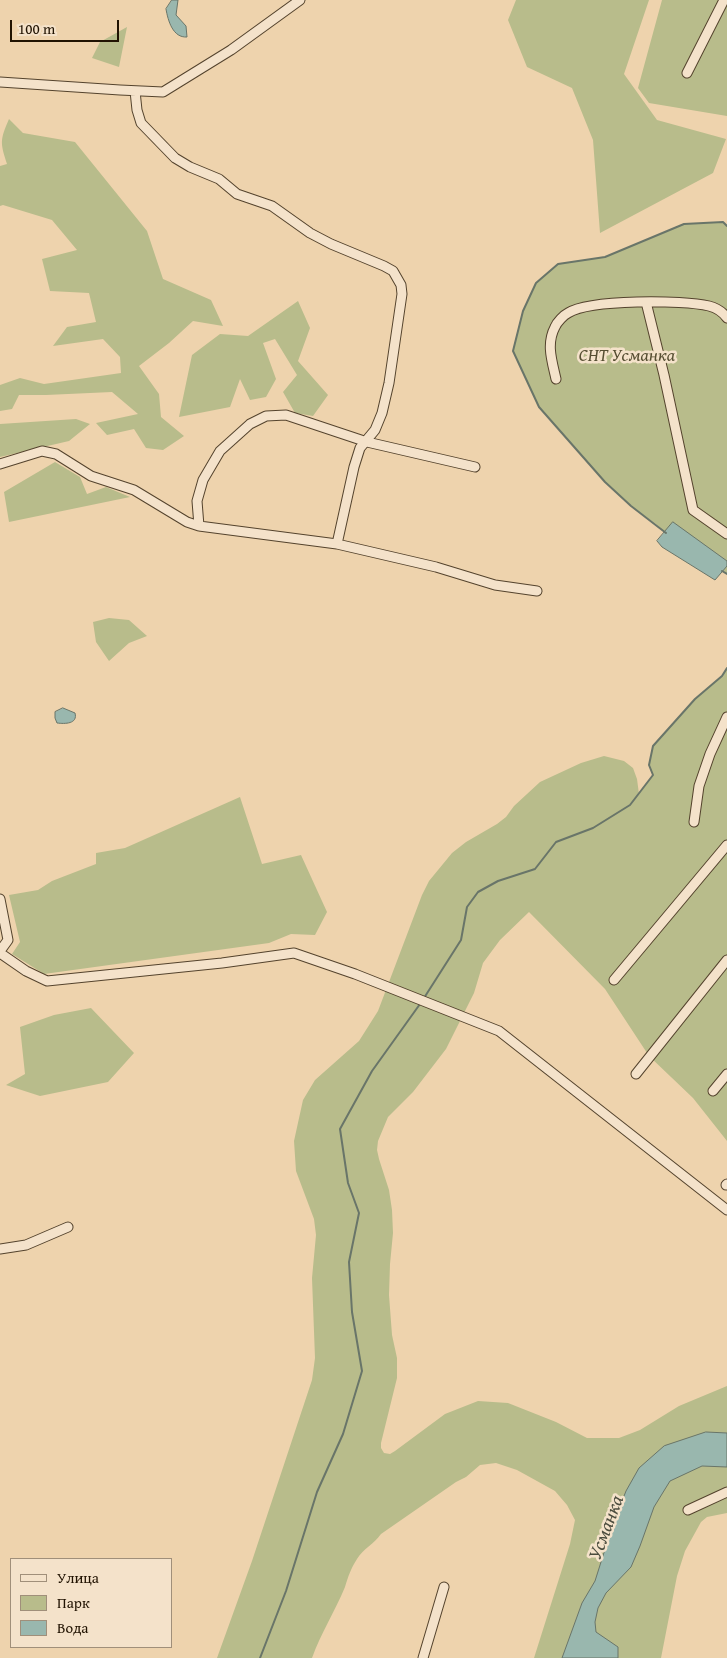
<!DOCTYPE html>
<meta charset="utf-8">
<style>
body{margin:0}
#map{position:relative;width:727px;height:1658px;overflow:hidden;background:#eed3ad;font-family:"Gentium Book Plus",serif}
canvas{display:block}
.legend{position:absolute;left:10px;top:1558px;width:162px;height:90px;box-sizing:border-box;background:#f4e2ca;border:1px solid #a08f7a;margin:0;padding:6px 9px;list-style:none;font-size:15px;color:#211302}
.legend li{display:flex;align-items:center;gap:10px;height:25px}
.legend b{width:25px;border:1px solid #a08f7a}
.scale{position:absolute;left:10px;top:20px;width:109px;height:22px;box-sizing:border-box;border:2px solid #211302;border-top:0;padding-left:6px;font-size:15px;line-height:18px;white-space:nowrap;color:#211302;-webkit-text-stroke:4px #f4e2ca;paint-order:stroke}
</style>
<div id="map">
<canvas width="727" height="1658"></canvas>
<ul class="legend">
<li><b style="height:6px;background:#f4e2ca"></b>Улица</li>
<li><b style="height:14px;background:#b8bc8b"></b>Парк</li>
<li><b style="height:14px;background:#99b7ae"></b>Вода</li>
</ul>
<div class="scale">100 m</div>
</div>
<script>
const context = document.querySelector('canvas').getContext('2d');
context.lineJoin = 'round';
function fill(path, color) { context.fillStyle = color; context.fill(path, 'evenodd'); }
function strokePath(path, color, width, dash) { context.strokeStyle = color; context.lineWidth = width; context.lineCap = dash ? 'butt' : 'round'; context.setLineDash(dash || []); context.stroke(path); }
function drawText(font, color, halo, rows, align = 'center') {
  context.font = font + ' "Gentium Book Plus",serif'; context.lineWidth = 5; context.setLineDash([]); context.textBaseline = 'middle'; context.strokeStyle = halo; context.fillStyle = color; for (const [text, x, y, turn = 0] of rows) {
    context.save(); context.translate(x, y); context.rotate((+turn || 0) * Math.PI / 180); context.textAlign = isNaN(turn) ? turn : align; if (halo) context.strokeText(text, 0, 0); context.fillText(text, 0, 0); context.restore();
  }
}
const green = new Path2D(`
 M516 0H649L624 74 657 120 726 139 713 173 600 233 593 140 572 88 527 67 508 20Z
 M662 0H727V116L649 103 638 88Z
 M127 27 119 67 92 58 100 42Z
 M9 119 23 133 75 142 147 231 163 279 211 300 223 326 193 321 169 343 139 366 159 394 161 417 184 436 163 450 146 448 134 429 107 435 96 423 138 414 112 392 46 395H19L12 409 0 411V385L20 378 44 384 121 373 120 357 103 339 53 346 67 327 96 322 89 293 50 291 42 259 77 250 52 220 3 205 0 206V166L7 164C0 142 0 140 9 119Z
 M723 222 727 226V574L706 562 667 534 656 524 631 506 605 482 539 407 513 351 523 311 536 283 558 264 605 257 684 224Z
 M298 301 310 328 298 361 328 395 313 416 295 413 283 392 297 375 275 339 263 343 276 379 266 397 250 400 240 379 230 407 179 417 192 355 220 334 248 336Z
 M76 419 90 424 69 441 0 457V424Z
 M55 462 80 477 87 494 106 487 130 497 9 522 4 492Z
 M109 618 129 620 147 636 129 643 109 661 96 642 93 622Z
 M727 668V1141L693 1098 649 1056 605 989 529 912 500 940 483 963 474 993 446 1049 413 1092 388 1117 378 1141 377 1150 379 1159 389 1190 392 1210 393 1233 390 1264 389 1295 392 1335 397 1358V1378L381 1443V1448L384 1453 390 1454 395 1451 445 1414 478 1401 508 1403 556 1422 587 1438H619L640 1430 679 1406 727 1386V1513L707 1517 701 1522 685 1551 677 1576 661 1658H534L570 1544 575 1520 567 1505 555 1491 517 1470 496 1463 480 1465 466 1477 456 1482 381 1534C374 1544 363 1549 357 1559 351 1568 348 1577 345 1587 335 1611 321 1633 312 1658H217L252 1561 312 1380 315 1358 312 1278 316 1235 314 1219 296 1171 294 1141 303 1100 315 1080 359 1041 378 1011 422 895 429 881 452 853 466 842 497 824 506 817 514 806 540 782 581 763 604 756 624 761 633 768 637 779 639 794 653 775 649 765 653 746 695 699 722 676Z
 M240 797 262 864 301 855 327 912 315 935 291 934 269 943 44 974 12 954 20 942 9 895 38 890 52 881 96 864V853L125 848Z
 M91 1008 134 1053 108 1082 40 1096 6 1085 25 1074 20 1027 54 1015Z`);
const water = new Path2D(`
 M172 0H178L176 15 186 26 187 37C173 38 168 21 166 9Z
 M673 522 727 561V566L715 580 662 547 657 541Z
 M63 708 75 713C78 724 65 724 57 723L55 718V712Z
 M706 1432 727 1433V1467L702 1466 670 1481 654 1507 640 1546 631 1567 606 1593 598 1608 595 1622 596 1632 618 1647V1658H562L582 1603 595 1581 613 1524 626 1491 639 1468 664 1446Z`);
const stream = new Path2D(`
 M666 533 631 506 605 482 539 407 513 351 523 311 536 283 558 264 605 257 684 224 723 222 727 226
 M722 571 727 574
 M424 998 461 940 467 907 478 892 498 881 535 869 556 842 593 828 630 805 653 775 649 765 653 746 695 699 722 676 727 668
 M260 1658 286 1591 317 1492 343 1434 362 1371 352 1312 349 1262 359 1213 348 1183 340 1129 372 1071 420 1004`);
const street = new Path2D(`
 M687 73 724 0
 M0 82 120 90 163 92 231 50 300 0
 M135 91 137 110 141 123 175 158 190 167 219 179 237 194 272 206 310 233 331 244 384 266 393 271 401 285 402 294 389 383 382 413 375 430 360 448 354 467 337 544
 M646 302 664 375 693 510 727 534
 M556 379C552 361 546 344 555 327 557 322 564 315 568 313 590 299 683 300 709 306 717 308 722 311 727 318
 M0 464 42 451 56 454 91 476 134 490 187 522 199 526 337 544 436 567 495 585 537 591
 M199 526 197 501 203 480 220 451 250 424 266 416 286 415 367 442 475 467
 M694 822 699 786 710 754 727 717
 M0 899 8 940 0 951
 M0 953 26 971 47 981 222 963 294 953 355 974 499 1031 727 1210
 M614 980 727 845
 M636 1074 727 960
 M713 1091 727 1074
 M726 1185 727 1184
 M0 1249 26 1245 68 1227
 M688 1510 727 1492
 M423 1658 444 1587`);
const parkNames = [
 ["СНТ Усманка",627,356]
];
const waterNames = [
 ["Усманка",607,1528,-69]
];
fill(green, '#b8bc8b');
fill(water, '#99b7ae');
strokePath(water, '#697569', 1);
strokePath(stream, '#697569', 2);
strokePath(street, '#54432d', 11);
strokePath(street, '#f4e2ca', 9);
drawText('italic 18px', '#564e32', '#f4e2ca', parkNames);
drawText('italic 19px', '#4b4c3e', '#f4e2ca', waterNames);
</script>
